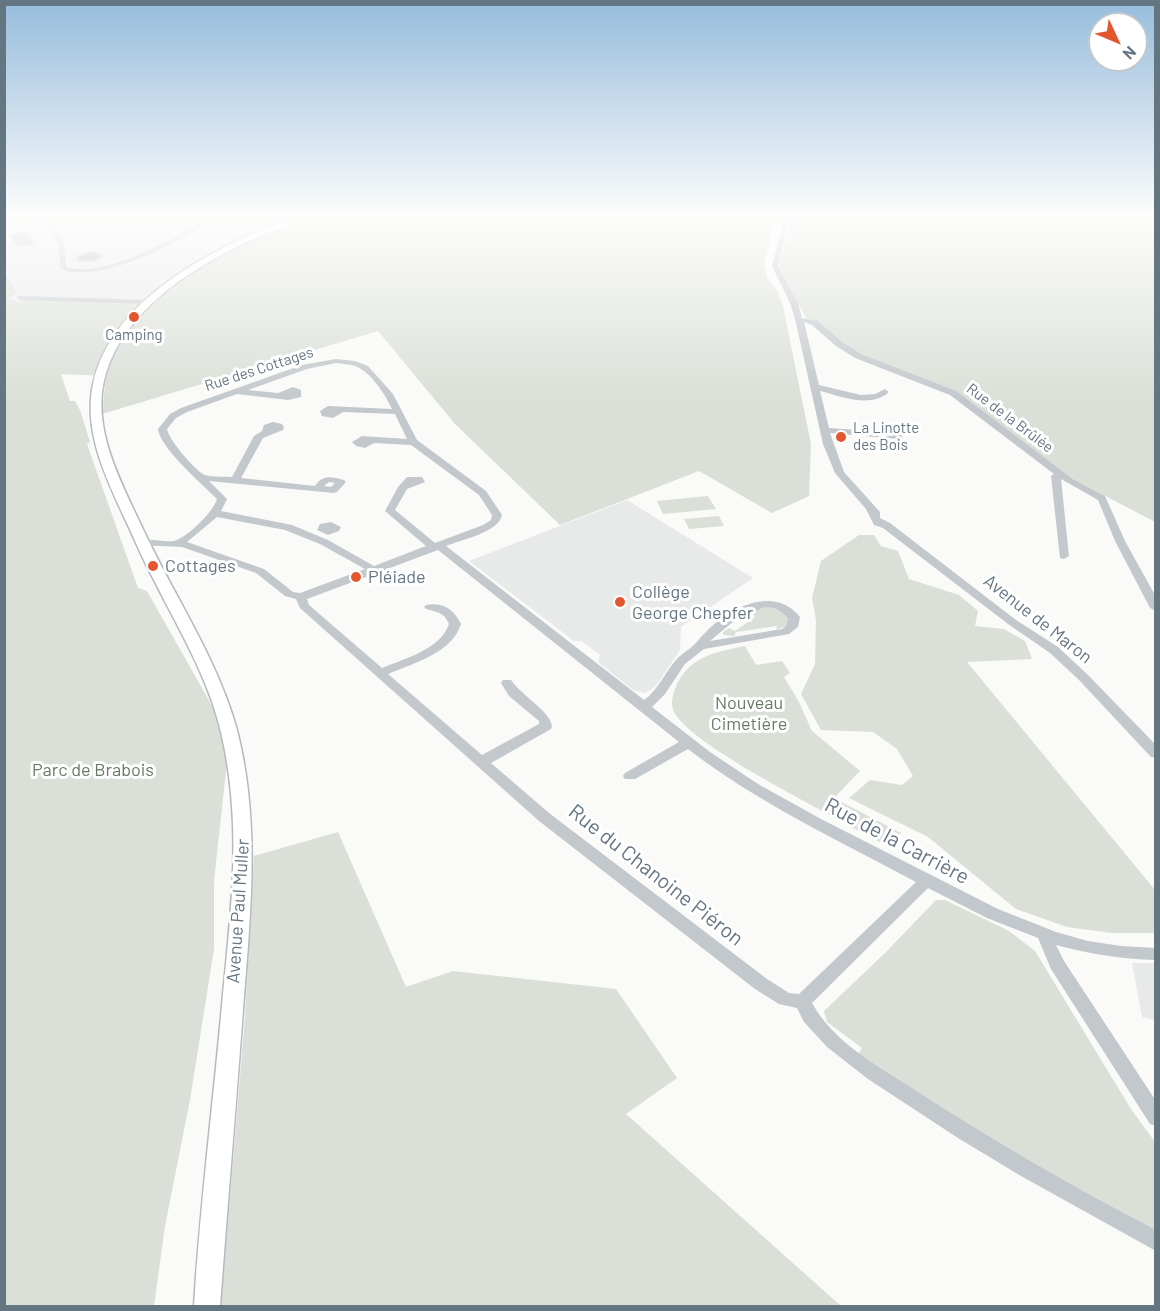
<!DOCTYPE html>
<meta charset="utf-8">
<style>
body{margin:0}
#map{position:relative;width:1160px;height:1311px;overflow:hidden;background:#fafaf8;font-family:Barlow,sans-serif}
canvas{display:block}
.frame{position:absolute;inset:0;border:6px solid #657683;pointer-events:none}
.north{position:absolute;left:1088px;top:12px;width:60px;height:60px;box-sizing:border-box;background:#fff;border:2px solid #c1c8cd;border-radius:50%;rotate:134deg;font-size:16px;font-weight:700;line-height:24px;text-align:center;color:#657683}
.north::after{content:'';display:block;margin:auto;width:21px;height:27px;background:#e4572e;clip-path:polygon(50% 0,100% 100%,50% 72%,0 100%)}
</style>
<div id="map">
<canvas width="1160" height="1311"></canvas>
<div class="frame"></div>
<div class="north">N</div>
</div>
<script>
const context = document.querySelector('canvas').getContext('2d');
context.lineJoin = 'round';
function fill(path, color) { context.fillStyle = color; context.fill(path, 'evenodd'); }
function strokePath(path, color, width, dash) { context.strokeStyle = color; context.lineWidth = width; context.lineCap = dash ? 'butt' : 'round'; context.setLineDash(dash || []); context.stroke(path); }
function drawText(font, color, halo, rows, align = 'center') {
  context.font = font + ' Barlow,sans-serif'; context.lineWidth = 6; context.setLineDash([]); context.textBaseline = 'middle'; context.strokeStyle = halo; context.fillStyle = color; for (const [text, x, y, turn = 0] of rows) {
    context.save(); context.translate(x, y); context.rotate((+turn || 0) * Math.PI / 180); context.textAlign = isNaN(turn) ? turn : align; if (halo) context.strokeText(text, 0, 0); context.fillText(text, 0, 0); context.restore();
  }
}
const built = new Path2D(`
 M4 218H310L300 221 166 291 154 304 33 299 21 302 7 299 17 293 5 270Z
 M627 500 753 578 681 627 680 650 656 686 645 693 633 690 598 662 600 655 592 649 581 641H574L469 561Z
 M1132 963H1155V1020L1142 1017Z`);
const green = new Path2D(`
 M310 218H776L764 261 767 278 777 291 783 306 811 444 809 496 772 513 699 471 560 525 455 424 378 331 102 414 106 376 61 374 70 401H75L80 410 90 442 87 444 138 588 147 591 220 720 227 762 214 881V949L190 1100 165 1226 154 1306H5L4 270 17 293 8 299 20 302 32 299 154 304 166 291 221 255 265 234Z
 M792 218H1155V522L1075 480 956 394 861 355 845 347 815 322 806 318 780 269V261Z
 M708 496 716 509 663 514 657 501Z
 M719 516 724 526 689 529 684 519Z
 M859 535H874L881 546 898 551 909 579 959 595 978 611 975 626 1004 629 1025 641 1032 659 967 662 1155 890V933H1112L1067 927 1016 909 928 837 849 798 870 780 902 785 913 776 897 749 873 732 821 730 801 694 815 664 816 620 812 598 821 561Z
 M761 607C772 606 782 609 788 618L786 626 776 630 777 626 736 632 734 636 723 635V632L729 628 735 631 755 617 751 612Z
 M745 646 756 665 782 661 790 673 784 677 799 702 812 731 860 771 834 798 901 833 889 847C839 820 789 794 740 765 720 752 694 737 678 718 670 709 671 700 675 689 687 657 715 652 745 646Z
 M338 832 406 987 453 971 616 989 677 1078 626 1114 841 1306H221L245 1017 254 856Z
 M936 900H945L1009 931 1035 951 1131 1109 1155 1142V1235L1047 1177 856 1057 862 1048 827 1022 824 1011 886 952Z`);
const building = new Path2D(`
 M27 231 35 244 17 247 10 234Z
 M93 251 104 256 94 262 74 261 78 258 74 256Z`);
const minor = new Path2D(`
 M37 218H43L50 224 78 218H87L53 227C65 238 66 251 66 267 99 277 152 250 180 234 190 229 202 217 212 218 187 242 91 287 60 268 60 239 56 238 37 218Z
 M784 218H790L778 266 798 303 802 318 818 321 842 342 861 354 956 391 1073 479 1105 496 1125 541 1156 597V611L1150 608 1115 541 1098 500 1061 479 1069 556 1064 559 1060 558 1051 476 1054 474 950 395 855 358 836 346 812 325 804 322 819 385 861 395 875 394 885 389 889 392C870 409 841 396 820 391L829 428 898 433 903 436 898 439 830 433 844 472 880 512V518L890 523 1016 620 1058 647 1087 674 1156 745V758L1151 757 1079 680 1050 653 1008 624 883 528 874 525 866 509 835 473 823 444 796 323 790 303 772 266Z
 M18 296 149 300 153 302 149 304 21 300 17 298Z
 M336 359 355 361 368 366 393 394 417 440 486 491 502 515C499 532 461 540 446 546L644 700C658 690 664 674 675 661 681 654 689 650 696 643 699 640 701 636 705 633 728 608 774 584 800 617L798 627 789 634 704 649 685 664 665 694 652 707 710 752 758 784 821 819 998 909 1056 932 1088 941 1121 946 1156 948V960C1121 959 1090 954 1056 945L1064 961 1156 1101V1126L1150 1124 1051 969 1038 938 987 918 928 888 812 1003C834 1043 878 1066 915 1090 993 1141 1073 1187 1156 1230V1251L1021 1176 958 1138 868 1079 827 1047 804 1022 797 1008 779 1004 755 989 539 821 300 608 296 599 285 596 256 573 182 547 138 545 137 543C146 536 162 543 174 541 187 538 213 512 217 499 202 484 160 448 158 429L170 414 181 408 302 365ZM336 363C342 364 349 364 355 366 371 372 385 394 392 409L328 406 320 411 322 416 333 418 343 412 395 414 407 439 362 436 352 442 356 446 365 448 374 443 411 445 479 495 492 515 491 520 483 525 435 543 395 510 407 489 425 482 422 477H407L398 487 385 511 426 546 374 566 328 540 292 525 221 511 227 499 209 481 334 493 337 492 346 482 344 480C332 477 323 474 315 486L241 478 263 438 283 430 284 428 282 424 273 422 264 425 262 431 254 436 232 477C224 476 210 478 203 474 194 469 168 439 167 429L176 418 187 412 237 394 288 400 301 397V390L293 387 278 393 248 390 307 369ZM329 482 335 483 331 487 324 486ZM217 517 285 530 320 544 365 569 300 593 293 592 264 569 187 542ZM438 550 679 742 625 773 623 776 625 779H635L688 749C758 803 838 840 916 882L799 994 789 993 767 979 549 813 491 763 551 729 552 726C550 711 522 696 511 680H503L501 683 509 696 539 721V724L482 755 388 674C414 663 452 653 461 624 454 609 442 602 426 605L424 607 426 609C437 612 444 612 449 624 441 649 404 659 382 668L309 605 307 599ZM764 607C775 607 780 610 788 618L786 626 782 629 710 641 734 621Z
 M331 522 341 527 339 531 328 535 317 530 320 524Z`);
const major = new Path2D(`
 M293 218H303C284 229 261 235 241 245 187 271 125 312 106 373 90 425 119 478 141 525 172 593 217 657 237 730 262 828 249 926 242 1024 235 1118 227 1212 220 1306H194C200 1203 214 1098 223 994 232 904 242 822 221 732 208 677 179 630 154 580 143 560 135 540 125 519 106 478 83 431 93 384 111 298 218 245 293 218Z`);
const markers = [
 [134,317,6,"#e4572e"],
 [841,437,6,"#e4572e"],
 [153,566,6,"#e4572e"],
 [356,577,6,"#e4572e"],
 [620,602,6,"#e4572e"]
];
const farPoinames = [
 ["Camping",134,335],
 ["La Linotte",853,428,"left"],
 ["des Bois",853,445,"left"]
];
const farStreetnames = [
 ["Rue des Cottages",259,369,-18],
 ["Rue de la Brûlée",1010,418,37]
];
const poiNames = [
 ["Cottages",165,566],
 ["Pléiade",368,577],
 ["Collège",632,592],
 ["George Chepfer",632,613]
];
const streetNames = [
 ["Avenue de Maron",1038,619,38],
 ["Avenue Paul Muller",238,911,-86]
];
const parkNames = [
 ["Nouveau",749,703],
 ["Cimetière",749,724],
 ["Parc de Brabois",93,770]
];
const nearStreetnames = [
 ["Rue de la Carrière",897,841,28],
 ["Rue du Chanoine Piéron",656,875,38]
];
fill(built, '#e8e9e9');
fill(green, '#dadfd7');
fill(building, '#aab3b9');
strokePath(building, '#dcdcda', 1.5);
strokePath(major, '#b5babe', 3);
fill(minor, '#c3c8cc');
fill(major, '#fff');
const sky = context.createLinearGradient(0, 0, 0, 401);
sky.addColorStop(0, '#96bcdc');
sky.addColorStop(0.54, '#fdfdfc');
sky.addColorStop(1, '#fdfdfc00');
context.fillStyle = sky;
context.fillRect(0, 0, 1160, 401);
for (const [x, y, r, color] of markers) { const dot = new Path2D(); dot.arc(x, y, r, 0, 2 * Math.PI); context.fillStyle = color; context.fill(dot); strokePath(dot, '#fff', 2); }
drawText('15px', '#657683', '#fff', farPoinames);
drawText('15px', '#657683', '#fff', farStreetnames);
drawText('18px', '#657683', '#fff', poiNames, 'left');
drawText('18px', '#657683', '#fff', streetNames);
drawText('18px', '#687a64', '#fff', parkNames);
drawText('21px', '#657683', '#fff', nearStreetnames);
</script>
